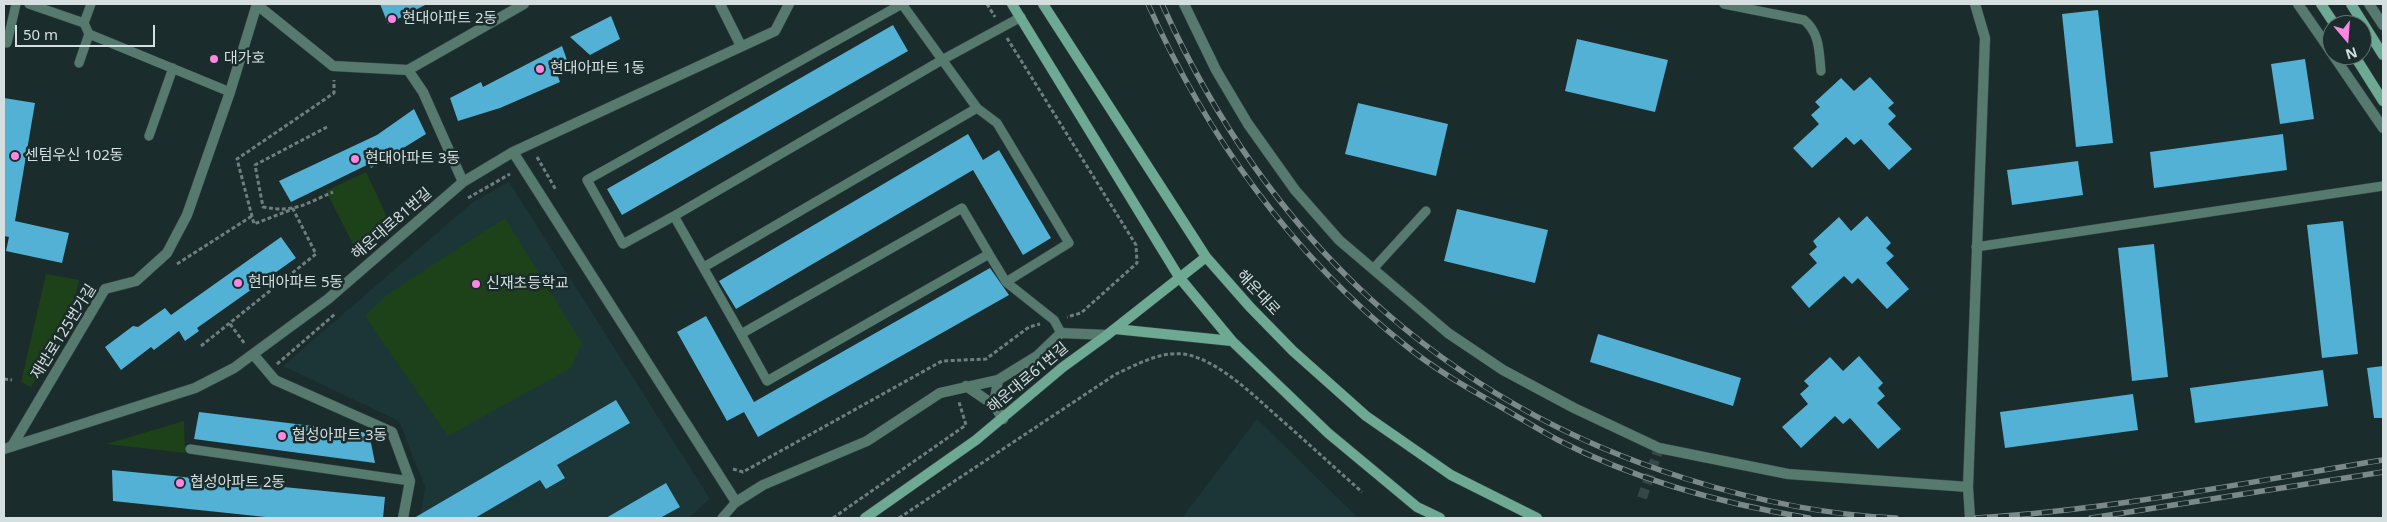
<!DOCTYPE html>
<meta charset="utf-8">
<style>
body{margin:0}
#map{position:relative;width:2387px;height:522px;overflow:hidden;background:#1b2c2c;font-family:"Noto Sans",sans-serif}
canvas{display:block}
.frame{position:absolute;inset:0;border:5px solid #d5dfdf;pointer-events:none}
.north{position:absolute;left:2322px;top:15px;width:50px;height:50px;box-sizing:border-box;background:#1b2c2c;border:1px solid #657474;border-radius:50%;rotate:162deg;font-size:14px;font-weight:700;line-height:20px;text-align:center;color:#d5dfdf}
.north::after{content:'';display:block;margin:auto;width:18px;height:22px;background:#fd86e2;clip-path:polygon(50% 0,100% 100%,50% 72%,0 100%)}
.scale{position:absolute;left:15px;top:25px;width:140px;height:22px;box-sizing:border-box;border:2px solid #d5dfdf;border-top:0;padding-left:6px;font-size:15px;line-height:18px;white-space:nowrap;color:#d5dfdf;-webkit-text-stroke:4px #1b2c2c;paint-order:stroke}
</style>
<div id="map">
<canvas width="2387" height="522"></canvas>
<div class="frame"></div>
<div class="north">N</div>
<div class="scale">50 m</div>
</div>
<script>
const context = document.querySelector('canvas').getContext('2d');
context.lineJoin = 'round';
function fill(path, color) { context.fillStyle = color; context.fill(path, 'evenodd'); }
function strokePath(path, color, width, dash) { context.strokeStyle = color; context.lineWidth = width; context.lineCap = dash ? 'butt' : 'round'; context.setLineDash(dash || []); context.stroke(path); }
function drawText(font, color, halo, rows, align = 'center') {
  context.font = font + ' "Noto Sans","Noto Sans KR",sans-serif'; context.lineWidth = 5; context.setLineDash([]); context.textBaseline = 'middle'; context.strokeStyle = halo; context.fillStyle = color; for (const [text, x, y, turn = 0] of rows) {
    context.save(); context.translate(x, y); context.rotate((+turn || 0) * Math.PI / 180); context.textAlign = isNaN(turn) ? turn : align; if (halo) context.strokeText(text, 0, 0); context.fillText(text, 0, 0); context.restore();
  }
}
const built = new Path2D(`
 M509 182 710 499 688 518H420L425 487 399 421 283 366 473 202Z
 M1257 419 1354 514 1359 518H1182Z`);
const green = new Path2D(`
 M366 172 390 223 357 252 326 191Z
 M505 218 582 343 571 368 448 436 365 316 388 294Z
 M46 274 79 280 68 330 31 387 21 382Z
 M184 421 185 453 106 444Z`);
const building = new Path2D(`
 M380 4H427L388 24Z
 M2098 10 2113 143 2076 147 2062 14Z
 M611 16 620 39 590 55 570 37Z
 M893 25 908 51 622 215 607 189Z
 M1577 39 1668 60 1655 112 1565 91Z
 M562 46 569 66 556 71 560 82 500 108 458 121 450 98 481 82 483 87Z
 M2305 59 2314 119 2280 124 2271 64Z
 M1870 77 1894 103 1888 108 1896 116 1888 124 1912 149 1889 170 1861 139 1854 145 1846 137 1812 168 1793 148 1819 124 1811 115 1820 107 1815 102 1841 78 1854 91Z
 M4 98 35 103 15 221 69 233 62 263 6 251 9 237 4 236Z
 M1358 103 1448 124 1436 176 1345 154Z
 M414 109 426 134 371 168 369 164 291 202 279 181 377 135Z
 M968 134 983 160 999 150 1051 238 1023 255 973 170 736 309 719 281Z
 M2283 134 2287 170 2154 188 2150 152Z
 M2078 161 2083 195 2012 205 2007 170Z
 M1457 209 1548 230 1535 283 1444 261Z
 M1867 216 1891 243 1886 248 1894 256 1886 263 1909 289 1887 309 1858 278 1852 284 1844 276 1809 308 1791 287 1817 263 1809 254 1817 247 1813 241 1839 217 1851 231Z
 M2343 221 2358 354 2322 358 2307 225Z
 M281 237 296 258 197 328 199 331 185 341 179 331 154 350 151 347 121 370 105 347 133 326 138 327 165 308 171 315Z
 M2154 244 2168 377 2132 381 2118 248Z
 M990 268 1009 295 758 437 744 412 727 421 677 332 706 316 754 402Z
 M1598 334 1741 378 1733 406 1590 362Z
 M1859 356 1883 383 1878 388 1885 396 1877 403 1901 429 1878 449 1850 418 1843 424 1835 416 1801 448 1782 427 1808 404 1800 394 1809 386 1804 381 1830 357 1843 371Z
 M2383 366V418H2374L2367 368Z
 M2323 370 2328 406 2195 423 2190 388Z
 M2133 394 2138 430 2005 448 2000 412Z
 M616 400 630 423 557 465 565 478 546 489 540 480 475 518H414Z
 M199 412 369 433 375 463 194 439Z
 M112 470 385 497 383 518H275L113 501Z
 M666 483 680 507 660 518H606Z`);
const streetTunnel = new Path2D(`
 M1642 498 1659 448`);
const path = new Path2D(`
 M987 4 995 17
 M1007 38 1136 245 1137 263 1081 313 1067 317
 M327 127 255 165 263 207C295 213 305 204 333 192
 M537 157 556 190
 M468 198 510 174
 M177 264 252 216
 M230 324 245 344
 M201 346 316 254 293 209 254 224 237 159 334 93V80
 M277 364 335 314
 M4 379 12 380
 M733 469 743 472 942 361 986 359 1029 327 1040 324
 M833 518 966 425 959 402
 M899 518 1116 374C1138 364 1164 349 1189 355 1224 364 1258 400 1285 423 1311 446 1336 469 1362 492`);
const lane = new Path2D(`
 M29 4 84 23 89 34 230 92
 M1724 4 1804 20C1820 33 1819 52 1821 71
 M84 23 91 4
 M7 43 16 4
 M79 63 89 34
 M977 108 997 123 1069 243 1006 282
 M149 136 173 68
 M674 216 942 60 1021 17
 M1976 247 2383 186
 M989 254 962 208 741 334 767 381 989 254 1006 282 1054 320 1061 333
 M704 267 977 108 902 4 587 180 623 244 674 216 741 334
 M1373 269 1426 211
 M190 449 410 481
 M722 518 736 502`);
const street = new Path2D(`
 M256 4 333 66 408 70 423 92 463 182
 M720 4 741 46
 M1184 4 1216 70 1248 124 1295 190 1339 240 1448 333 1503 370 1574 408 1659 448 1788 474 1968 487
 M2298 4 2332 53
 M2369 4 2383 25
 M2333 55 2383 128
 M408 70 524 4
 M513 152 736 502 763 485 867 441 940 393 998 380 1037 356 1061 333 1107 335
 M253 354 275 380 392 432 410 481 403 518
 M998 380 994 405 1003 419
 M966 386 994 405
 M12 446 105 289 136 281 167 253 187 215 230 92 257 4
 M4 449 195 388 234 368 328 299 463 182 513 152 775 31 789 4
 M1970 518 1968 487 1985 38 1975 4`);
const secondary = new Path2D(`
 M1012 4 1179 277 1232 341 1328 433 1417 507 1440 518
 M1043 4 1206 257 1250 307 1293 351 1366 416 1451 475 1537 518
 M2321 4 2335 25
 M2351 4 2383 55
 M2354 55 2383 101
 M1115 329 1232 341
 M865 518 976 440 1063 367 1107 335 1206 257`);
const rail = new Path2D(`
 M1148 4C1206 135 1292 255 1405 345 1434 369 1468 388 1501 407 1520 418 1539 430 1558 440 1635 480 1724 504 1809 518
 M1162 4C1267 237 1441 402 1687 479 1754 500 1825 515 1896 518
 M1976 518C2113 510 2248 482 2383 460
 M2091 518 2383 472`);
const markers = [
 [392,19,5,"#fd86e2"],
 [214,59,5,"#fd86e2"],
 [540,69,5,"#fd86e2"],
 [15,156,5,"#fd86e2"],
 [355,159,5,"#fd86e2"],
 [238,283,5,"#fd86e2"],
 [476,284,5,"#fd86e2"],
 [282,436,5,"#fd86e2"],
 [180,483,5,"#fd86e2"]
];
const poiNames = [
 ["현대아파트 2동",402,19],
 ["대가호",224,59],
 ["현대아파트 1동",550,69],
 ["센텀우신 102동",25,156],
 ["현대아파트 3동",365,159],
 ["현대아파트 5동",248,283],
 ["신재초등학교",486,284],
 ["협성아파트 3동",292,436],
 ["협성아파트 2동",190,483]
];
const streetNames = [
 ["해운대로81번길",392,224,-41],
 ["해운대로",1258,293,47],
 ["재반로125번가길",64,332,-58],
 ["해운대로61번길",1028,378,-40]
];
fill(built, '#1c3637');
fill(green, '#1d4118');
fill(building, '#52b1d4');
strokePath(streetTunnel, '#374747', 10, [10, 5]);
strokePath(lane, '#394949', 10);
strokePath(street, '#394949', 11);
strokePath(secondary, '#394949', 11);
strokePath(path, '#707e7e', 3, [4, 2.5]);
strokePath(lane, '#567a6d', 9);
strokePath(street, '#567a6d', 10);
strokePath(secondary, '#6ea993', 10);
strokePath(rail, '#7c8989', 5.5);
strokePath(rail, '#1b2c2c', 4, [11]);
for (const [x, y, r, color] of markers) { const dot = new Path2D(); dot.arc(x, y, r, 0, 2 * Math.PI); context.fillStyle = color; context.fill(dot); strokePath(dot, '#1b2c2c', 2); }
drawText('15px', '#d5dfdf', '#1b2c2c', poiNames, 'left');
drawText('15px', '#d5dfdf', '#1b2c2c', streetNames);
</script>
